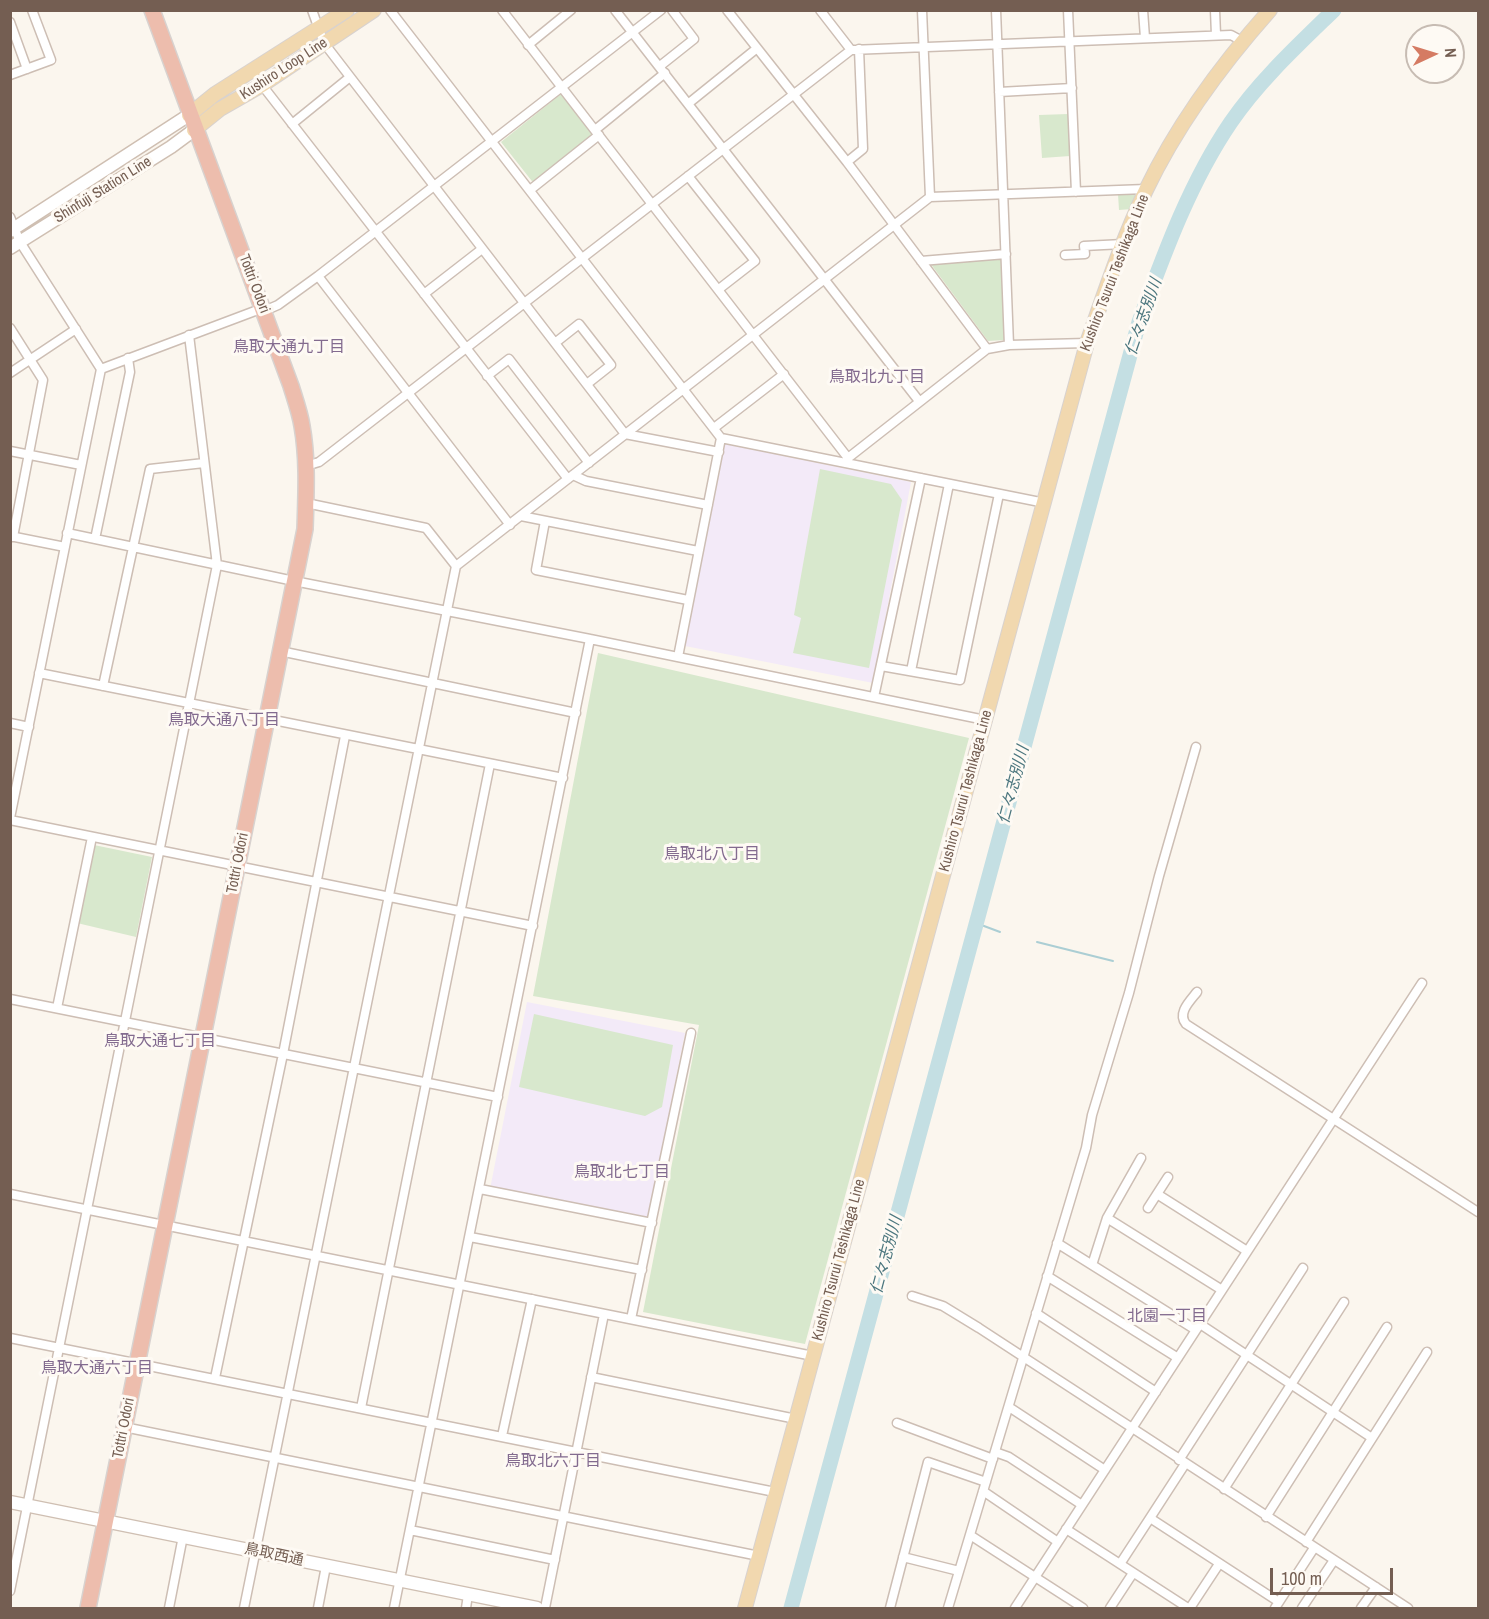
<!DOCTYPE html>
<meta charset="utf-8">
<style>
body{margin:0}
#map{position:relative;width:1489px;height:1619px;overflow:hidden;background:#fbf6ee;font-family:"Archivo Narrow",sans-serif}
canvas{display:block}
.frame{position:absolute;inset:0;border:12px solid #745e52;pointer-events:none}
.north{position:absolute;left:1405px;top:24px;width:60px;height:60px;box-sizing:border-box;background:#fefaf4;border:2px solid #c7bcb3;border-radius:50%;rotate:86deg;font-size:16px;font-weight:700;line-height:24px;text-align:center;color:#745e52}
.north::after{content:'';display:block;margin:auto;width:21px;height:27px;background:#d57b63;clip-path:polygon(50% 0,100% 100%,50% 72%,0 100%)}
.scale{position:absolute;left:1270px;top:1568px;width:123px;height:27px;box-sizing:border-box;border:3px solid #745e52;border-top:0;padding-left:8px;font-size:18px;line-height:21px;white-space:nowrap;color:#745e52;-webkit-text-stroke:4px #fefaf4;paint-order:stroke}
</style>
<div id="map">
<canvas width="1489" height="1619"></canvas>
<div class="frame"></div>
<div class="north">N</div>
<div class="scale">100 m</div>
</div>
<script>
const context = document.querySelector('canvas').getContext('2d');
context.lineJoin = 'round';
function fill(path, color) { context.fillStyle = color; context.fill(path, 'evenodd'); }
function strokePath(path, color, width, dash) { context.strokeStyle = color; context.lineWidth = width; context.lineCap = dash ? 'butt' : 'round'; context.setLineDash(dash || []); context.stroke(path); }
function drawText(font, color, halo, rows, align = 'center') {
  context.font = font + ' "Archivo Narrow","Noto Sans JP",sans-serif'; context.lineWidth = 6; context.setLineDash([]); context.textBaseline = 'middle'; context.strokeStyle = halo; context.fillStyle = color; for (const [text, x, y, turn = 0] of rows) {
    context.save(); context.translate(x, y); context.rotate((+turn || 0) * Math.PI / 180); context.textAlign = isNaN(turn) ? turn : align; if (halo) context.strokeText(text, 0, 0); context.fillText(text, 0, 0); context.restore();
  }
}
const education = new Path2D(`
 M725 444 911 482 873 683 685 646Z
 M527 1002 685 1033 648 1218 611 1213 490 1189Z`);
const green = new Path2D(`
 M561 94 594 137 535 185 501 142Z
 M1068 114 1070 156 1042 158 1039 115Z
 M1140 193 1132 209 1119 210 1118 194Z
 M1002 257 1005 340 988 341 930 263Z
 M820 469 891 484 902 500 869 668 793 653 801 618 794 615Z
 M598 653 969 738 805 1344 643 1312 699 1025 533 996Z
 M94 845 152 857 136 937 77 923Z
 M534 1014 673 1045 662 1107 645 1116 519 1087Z`);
const stream = new Path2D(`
 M976 923 1000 932
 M1037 942 1113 961`);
const river = new Path2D(`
 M791 1608 1139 322C1164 254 1190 182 1231 122 1259 81 1298 45 1334 10`);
const street = new Path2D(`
 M312 10 324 43 625 434 719 452
 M390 10 721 438 1045 503
 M502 10 848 458
 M615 10 919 401
 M727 10 847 162 987 349
 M820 10 851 50
 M922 10 930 197
 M996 10 1009 345
 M1068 10 1076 192
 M1143 10 1145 38
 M1215 10 1216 35
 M10 22 27 69
 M528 45 571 10
 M660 66 694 39 672 10
 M10 75 51 60 32 10
 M262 85 568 479
 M999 92 1072 88
 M689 103 756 49
 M292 124 350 77
 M595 130 665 73
 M847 162 863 149 859 49
 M688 176 755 261 719 289
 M530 190 599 135
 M10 217 20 242 101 369 10 818
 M1065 255 1085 254 1084 246 1123 244
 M921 261 1006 254
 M318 276 510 525
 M424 294 482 249
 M264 311 278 305 318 276 661 10
 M10 328 43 380 13 537
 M555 343 579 324 611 365 587 384
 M101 369 263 308
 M10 373 76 329
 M487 376 509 359 589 463
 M714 428 784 374
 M10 451 81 465
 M848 462V458L987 349 1009 345 1087 343
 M306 466 319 462 851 50 1231 35 1242 41
 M573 475 586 481 708 505
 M306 503 426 528 456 566
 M521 516 698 551
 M545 521 536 570 688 600
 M67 533 294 581 590 639 985 720
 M10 536 65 547
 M95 539 130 372 128 358
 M280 651 576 713
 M678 657 721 438
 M881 666 960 680 999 494
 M911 671 949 484
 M39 673 563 778
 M103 686 150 469 204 463
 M874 697 921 478
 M10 723 29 727
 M10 820 533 926
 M1197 992C1190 1001 1177 1013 1186 1024L1478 1212
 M10 999 498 1097
 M57 1008 92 837
 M480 1189 652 1223
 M10 1194 813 1356
 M1157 1194 1247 1251
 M1148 1208 1168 1177
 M1107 1218 1222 1290
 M470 1237 642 1270
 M1057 1243 1196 1330
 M1092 1265 1107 1218 1141 1158
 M1047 1276 1178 1358
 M912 1296 943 1306 979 1328 1408 1608
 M1036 1313 1156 1392
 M631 1319 691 1033
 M1200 1324 1372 1438
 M10 1338 775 1492
 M591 1377 796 1419
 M215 1378 283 1054 345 736
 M1009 1407 1105 1470
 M361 1408 490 764
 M897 1423 993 1459
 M124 1427 759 1556
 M502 1436 532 1299
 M995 1452 1009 1457 1082 1505
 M1179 1460 1303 1268
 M1185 1464 1150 1518 1279 1602
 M1224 1489 1344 1302
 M983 1491 1058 1542
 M1266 1517 1387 1327
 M1066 1529 1188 1608
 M410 1530 555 1560
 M970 1535 1083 1608
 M1306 1542 1427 1352
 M903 1557 959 1571
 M1120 1564 1150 1518
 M10 1591 217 565 189 335
 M169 1608 183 1536
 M244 1608 456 566 930 197 1146 189
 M318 1608 326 1566
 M394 1608 590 639
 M466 1608 468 1595
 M545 1608 604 1314
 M890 1608 928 1462 986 1482
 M948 1608 1086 1148 1092 1115 1129 993 1159 876 1196 747
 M1015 1608 1422 983
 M1110 1608 1133 1573
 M1190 1608 1219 1564
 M1275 1608 1314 1548
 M1302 1608 1334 1560
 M1361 1608 1376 1587`);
const secondary = new Path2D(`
 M10 231 189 115
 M10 248 171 147 194 130
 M10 1502 537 1608`);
const primary = new Path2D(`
 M189 115 215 94 347 10
 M194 130 220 109 262 85 374 10
 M745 1608 1087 343C1105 292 1122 240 1146 190 1177 125 1222 64 1270 10`);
const highway = new Path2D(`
 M88 1608 305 529C306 495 308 460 302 426 300 413 295 399 291 386L152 10`);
const streetNames = [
 ["Kushiro Loop Line",284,69,-33],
 ["Shinfuji Station Line",103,190,-32],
 ["Kushiro Tsurui Teshikaga Line",1115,273,-69],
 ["Tottri Odori",254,284,69],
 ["Kushiro Tsurui Teshikaga Line",966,791,-75],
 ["Tottri Odori",238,863,-79],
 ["Kushiro Tsurui Teshikaga Line",839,1260,-75],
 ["Tottri Odori",124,1428,-79],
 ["鳥取西通",274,1555,12]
];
const waterNames = [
 ["仁々志別川",1144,317,-71],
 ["仁々志別川",1014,785,-75],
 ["仁々志別川",887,1255,-75]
];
const neighbourhoodNames = [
 ["鳥取大通九丁目",289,348],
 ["鳥取北九丁目",877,378],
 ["鳥取大通八丁目",224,721],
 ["鳥取北八丁目",712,855],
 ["鳥取大通七丁目",160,1042],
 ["鳥取北七丁目",622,1173],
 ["北園一丁目",1167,1317],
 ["鳥取大通六丁目",97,1369],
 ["鳥取北六丁目",553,1462]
];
fill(education, '#f3eaf8');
fill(green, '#d8e8cd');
strokePath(stream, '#abced4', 2);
strokePath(river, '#c4dfe3', 15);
strokePath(street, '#cdbeb4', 11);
strokePath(secondary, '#cfbfb2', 15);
strokePath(primary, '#d8d2cf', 16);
strokePath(highway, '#d8d2cf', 18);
strokePath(street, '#fff', 8);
strokePath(secondary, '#fff', 12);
strokePath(primary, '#f1d8af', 14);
strokePath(highway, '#edbdad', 15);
drawText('15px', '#745e52', '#fefaf4', streetNames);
drawText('italic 16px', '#4b767e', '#fefaf4', waterNames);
drawText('16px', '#836b8f', '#fefaf4', neighbourhoodNames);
</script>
